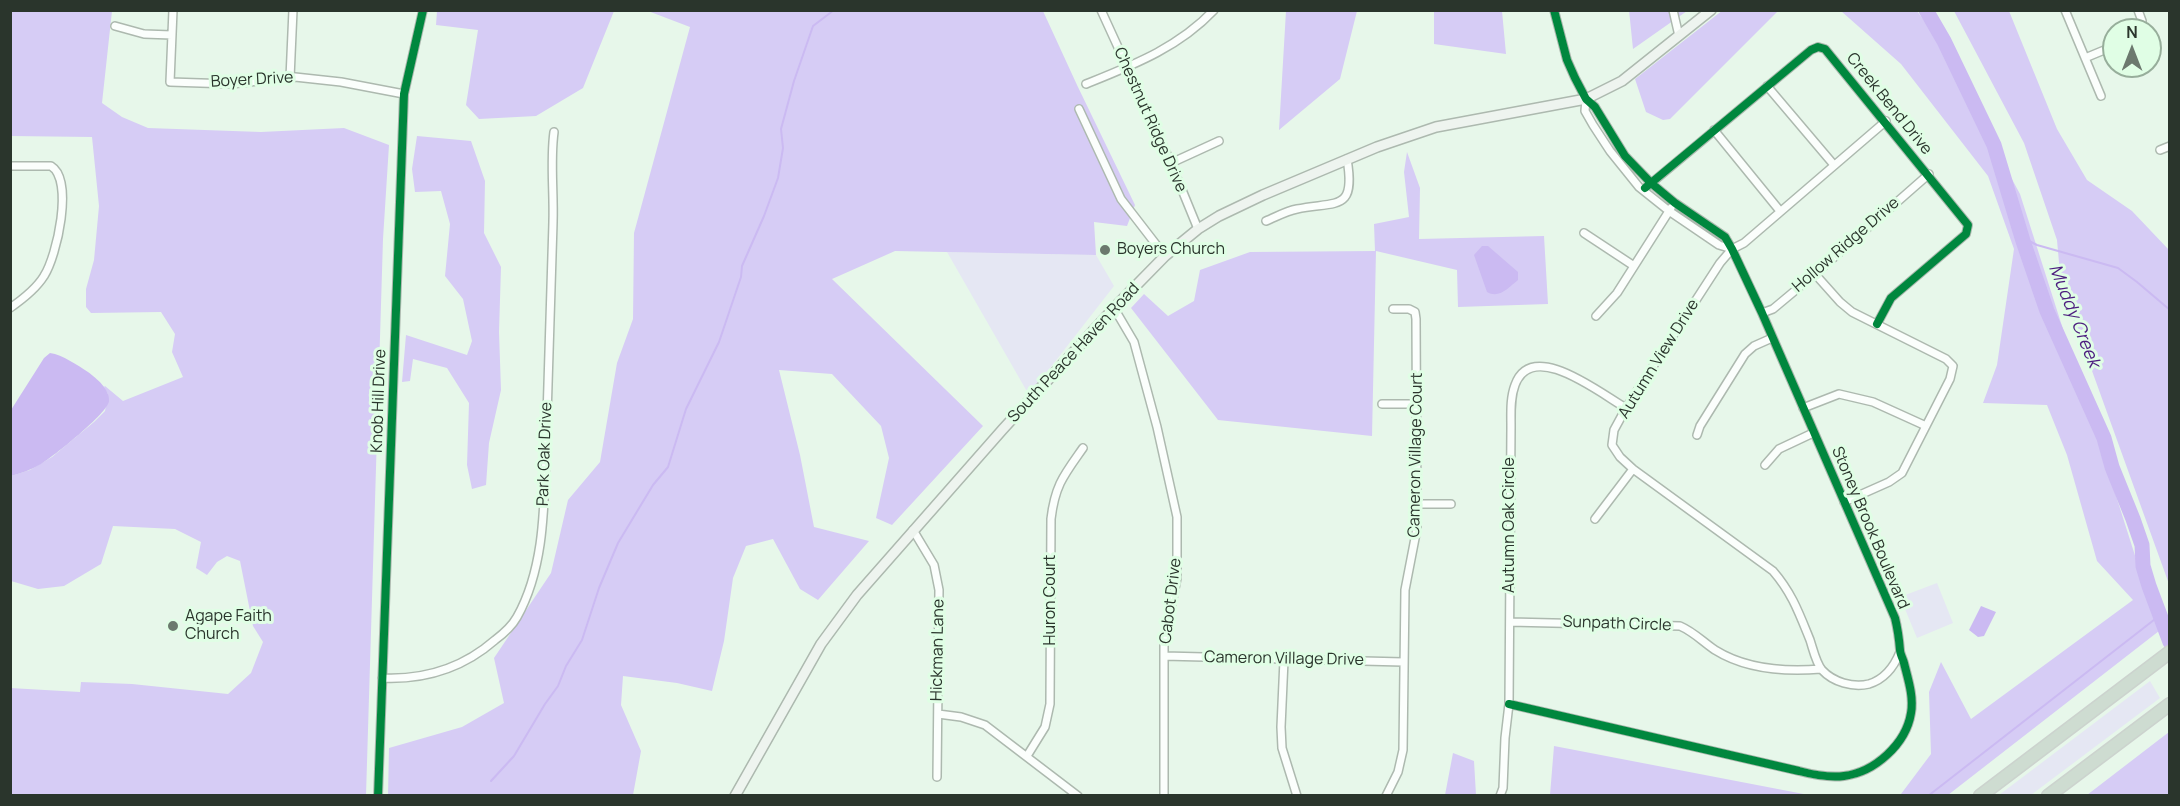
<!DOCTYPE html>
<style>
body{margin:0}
#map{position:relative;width:2180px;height:806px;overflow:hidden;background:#e7f7ea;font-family:Manrope,sans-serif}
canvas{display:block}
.frame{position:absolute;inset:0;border:12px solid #2a352c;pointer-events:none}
.north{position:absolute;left:2102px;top:18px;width:60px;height:60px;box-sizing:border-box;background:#e0fee5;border:2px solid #97ae9b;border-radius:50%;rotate:0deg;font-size:16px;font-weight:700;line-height:24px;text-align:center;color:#2a352c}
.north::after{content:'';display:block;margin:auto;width:21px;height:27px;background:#6c796e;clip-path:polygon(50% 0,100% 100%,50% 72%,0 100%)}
</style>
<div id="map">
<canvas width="2180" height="806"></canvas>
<div class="frame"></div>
<div class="north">N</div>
</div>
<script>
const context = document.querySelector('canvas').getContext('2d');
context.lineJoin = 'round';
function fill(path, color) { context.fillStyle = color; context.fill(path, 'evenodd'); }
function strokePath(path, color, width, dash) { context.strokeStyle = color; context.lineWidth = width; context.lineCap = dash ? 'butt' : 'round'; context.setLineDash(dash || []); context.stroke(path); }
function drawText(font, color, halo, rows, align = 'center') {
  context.font = font + ' Manrope,sans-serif'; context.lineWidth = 6; context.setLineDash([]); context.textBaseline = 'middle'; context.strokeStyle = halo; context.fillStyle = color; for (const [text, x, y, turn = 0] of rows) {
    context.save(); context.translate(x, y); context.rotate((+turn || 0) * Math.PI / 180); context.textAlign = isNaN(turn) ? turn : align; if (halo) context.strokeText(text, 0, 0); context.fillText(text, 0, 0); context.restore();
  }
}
const green = new Path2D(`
 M947 252 1096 255 1114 286 1029 395Z
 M1937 583 1953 623 1917 638 1900 597Z
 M2150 681 2160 698 2031 795H1999Z`);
const forest = new Path2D(`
 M1629 10 1687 11 1633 49Z
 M1723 10 1778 11 1670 119 1663 120 1646 112 1635 79Z
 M11 11H112L102 103 122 117 148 128 261 132 344 128 389 145 383 239 366 795H11L10 688 80 692 81 682 132 684 228 694 251 673 263 642 253 626 240 561 227 556 217 562 207 575 196 568 201 542 175 529 113 526 101 564 64 586 38 589 11 581V476L30 470 52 457 94 422 105 411 108 394 104 387 105 386 123 401 183 377 172 352 175 334 161 312 91 313 86 307V289L94 260 99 206 92 137 11 136Z
 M437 11V10L614 11 583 88 536 116 479 119 466 105 478 30 436 25Z
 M648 11H1043L1077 85 1135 205 1127 226 1094 222 1096 255 895 251 832 279 983 426 892 525 876 518 889 458 881 426 832 374 779 370 800 455 814 527 869 541 818 600 800 589 773 539 746 546 733 578 724 641 712 691 677 683 623 676 621 705 641 751 633 795 388 796 389 748 462 727 504 703 494 658 551 573 568 500 600 462 617 363 633 319 634 233 690 27Z
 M1286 11H1357L1340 79 1279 130Z
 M1434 11H1502L1506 54 1434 44Z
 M1841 11H1917L1931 30 2020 194 2159 631 1948 795H1897L1901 794 1931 754 1929 692 1941 662 1971 719 2133 600 2097 561 2067 455 2047 405 1983 403 1997 365 2014 249 1988 176 1901 64Z
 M1954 11H2009L2057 129 2087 180 2132 211 2169 250V584L2061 285 2057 240 2024 143Z
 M417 136 471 141 485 181 484 233 501 267 499 332 501 390 489 443 486 485 472 489 467 465 469 403 447 368 413 359 410 381 402 382 406 335 467 355 472 341 463 299 445 276 450 224 441 191 415 192 412 169Z
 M1407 152 1420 188 1419 239 1544 236 1548 304 1458 307 1457 270 1376 251 1372 436 1218 420 1131 308 1144 294 1168 316 1194 301 1200 270 1250 252 1375 251 1374 224 1409 217 1404 172Z
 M2169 732V795H2087Z
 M1554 746 1809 795H1550Z
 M1453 753 1474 761 1476 795H1445Z`);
const water = new Path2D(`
 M1482 246H1488L1518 272V280C1508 288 1499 299 1487 292L1474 255Z
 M50 353C63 355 77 365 88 372 97 379 110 389 109 401 108 413 53 457 41 464 31 470 21 473 11 476V410L44 358Z
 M1981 606 1996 612 1984 636 1978 637 1969 630Z`);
const stream = new Path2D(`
 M2020 227 2029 241 2037 245 2118 268 2137 282 2170 310
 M491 781 514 756 545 704 558 686 566 666 582 640 599 588 618 543 653 485 668 467 686 409 719 342 741 277 742 266 764 216 778 178 783 148 781 129 794 81 813 26 834 10
 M1928 796 2159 616`);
const river = new Path2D(`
 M1926 10 1944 41 1994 145 2023 241 2047 311 2104 438 2112 467 2133 519 2142 545 2143 566 2149 586 2170 642`);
const minor = new Path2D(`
 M173 10 170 82 231 84 295 77 341 82 404 94
 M1101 10 1171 163 1198 229
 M1673 10 1679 36
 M2065 10 2101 96
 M2138 10 2142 21V30
 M115 26 144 34 172 35
 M2085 58 2114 46
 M290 78 293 10
 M1086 84C1133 65 1178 48 1214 10
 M1767 86 1834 165
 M1586 99 1585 111 1593 125 1610 151 1639 187 1669 211 1719 245 1732 249
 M1079 109 1121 199 1165 256
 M1886 121 1744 243 1732 249 1720 263 1626 408 1614 430 1612 445 1620 457 1633 469 1773 571C1792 593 1799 613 1810 640 1813 649 1816 663 1822 670 1833 682 1853 688 1869 684 1885 679 1894 667 1900 652
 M1714 130 1780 211
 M2160 150 2170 146
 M1171 163 1219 141
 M10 166H51C74 180 57 256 44 276 36 289 23 299 10 308
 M1643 190 1811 50 1818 47 1825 49 1968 225 1966 234 1891 298 1877 324
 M1266 221C1276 217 1286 211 1297 209 1337 201 1356 212 1347 159
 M1584 233 1634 266
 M1815 274 1840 302 1852 312 1946 359 1953 366 1950 379 1902 473 1889 482 1844 502
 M1114 308 1134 342 1157 427 1177 517V578L1164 644V796
 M1762 313 1773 309 1815 274 1929 174
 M1596 316 1617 293 1671 208
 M1382 404H1417
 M1803 408 1839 394 1873 402 1926 426
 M1697 435 1700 426 1745 354 1754 346 1772 338
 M1765 465 1779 449 1813 433
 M1417 504H1451
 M1595 519 1633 469
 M913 530 934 565 939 590 937 777
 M1510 622 1680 626C1694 632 1703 642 1715 650 1747 670 1785 672 1821 669
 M1164 656 1403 662
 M1284 660 1281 727 1282 748 1297 796
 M382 678C425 680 463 668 495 640 503 634 512 626 517 617 545 567 544 505 546 449 548 374 551 298 553 222 554 192 550 161 554 132
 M1509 704 1799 771C1814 775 1829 778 1844 776 1875 772 1906 744 1911 713 1914 697 1908 679 1904 663 1903 659 1900 654 1900 650 1899 638 1898 630 1895 618L1762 313 1732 249 1725 237 1675 203 1651 183 1625 156 1595 107 1586 99 1575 78 1567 60 1554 10
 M938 714 961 717 985 725 1078 796
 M1027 756 1045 727 1050 704 1051 519C1055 485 1064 475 1083 448
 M378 796 404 94 423 10
 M1386 796 1398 772 1403 750 1405 590 1417 528 1416 319 1415 312 1409 309H1393
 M1500 796 1503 788 1505 738 1509 704 1511 427C1511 413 1510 398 1515 385 1532 338 1601 394 1626 408`);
const secondary = new Path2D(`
 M735 796 821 644 857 595 1003 429 1114 308 1165 256 1198 229 1219 216 1263 195 1377 147 1436 127 1586 99 1622 81 1711 10`);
const motorway = new Path2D(`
 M1980 796 2170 652
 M2048 796 2170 704`);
const cycleway = new Path2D(`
 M1645 188 1811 50 1818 47 1825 49 1968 225 1966 234 1891 298 1877 324
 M1509 704 1799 771C1814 775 1829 778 1844 776 1875 772 1906 744 1911 713 1914 697 1908 679 1904 663 1903 659 1900 654 1900 650 1899 638 1898 630 1895 618L1762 313 1732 249 1725 237 1675 203 1651 183 1625 156 1595 107 1586 99 1575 78 1567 60 1554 10
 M378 796 404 94 423 10`);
const markers = [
 [1105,250,6,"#6c796e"],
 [173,626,6,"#6c796e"]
];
const streetNames = [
 ["Boyer Drive",252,80,-3],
 ["Creek Bend Drive",1889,104,51],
 ["Chestnut Ridge Drive",1150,120,66],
 ["Hollow Ridge Drive",1846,245,-41],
 ["South Peace Haven Road",1074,353,-47],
 ["Autumn View Drive",1659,359,-58],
 ["Knob Hill Drive",379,401,-88],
 ["Park Oak Drive",545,454,-88],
 ["Cameron Village Court",1416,455,-89],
 ["Autumn Oak Circle",1510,525,-90],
 ["Stoney Brook Boulevard",1870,528,67],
 ["Huron Court",1051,600,-90],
 ["Cabot Drive",1171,601,-83],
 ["Sunpath Circle",1617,624,2],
 ["Hickman Lane",938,650,-89],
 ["Cameron Village Drive",1284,659,1]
];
const poiNames = [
 ["Boyers Church",1117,250],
 ["Agape Faith",185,617],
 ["Church",185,635]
];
const waterNames = [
 ["Muddy Creek",2074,316,68]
];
fill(green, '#e5e7f3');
fill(forest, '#d6ccf5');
fill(water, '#cbbaf2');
strokePath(stream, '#cbbaf2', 2);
strokePath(river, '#cbbaf2', 15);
strokePath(minor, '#adb9af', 10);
strokePath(secondary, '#adb9af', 12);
strokePath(motorway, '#ccd3ce', 15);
strokePath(minor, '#fbfefc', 7);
strokePath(secondary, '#eef4ef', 9);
strokePath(motorway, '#cedcd1', 12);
strokePath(cycleway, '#00873e', 8);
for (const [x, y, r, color] of markers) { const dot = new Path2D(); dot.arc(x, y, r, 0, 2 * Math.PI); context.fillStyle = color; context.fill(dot); strokePath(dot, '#e0fee5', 2); }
drawText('16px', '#2a352c', '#e0fee5', streetNames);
drawText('16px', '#2a352c', '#e0fee5', poiNames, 'left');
drawText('italic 18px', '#4c1d7f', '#e0fee5', waterNames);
</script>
